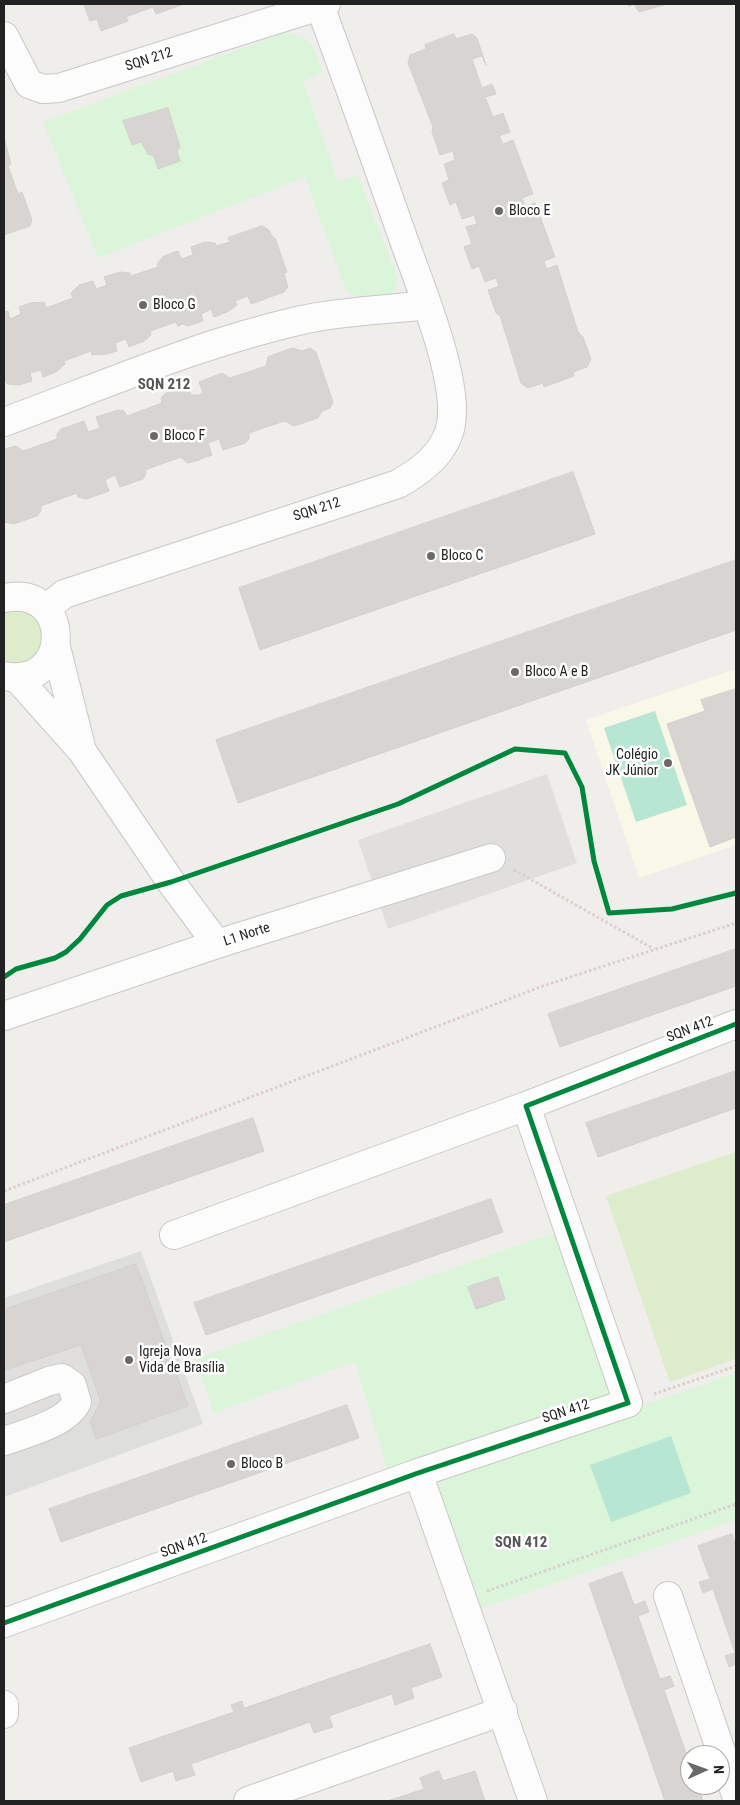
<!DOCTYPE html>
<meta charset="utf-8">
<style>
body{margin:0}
#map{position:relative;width:740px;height:1805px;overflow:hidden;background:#f0eeeb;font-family:"Roboto Condensed",sans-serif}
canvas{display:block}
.frame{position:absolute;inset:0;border:5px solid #222;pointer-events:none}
.north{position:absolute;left:680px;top:1745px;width:50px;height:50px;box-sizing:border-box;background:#fff;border:1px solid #a7a7a7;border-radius:50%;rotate:88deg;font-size:14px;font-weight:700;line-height:20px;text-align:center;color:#222}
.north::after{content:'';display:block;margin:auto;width:18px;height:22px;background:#6a6968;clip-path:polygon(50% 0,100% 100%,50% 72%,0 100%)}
</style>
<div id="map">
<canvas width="740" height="1805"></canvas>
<div class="frame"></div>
<div class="north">N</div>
</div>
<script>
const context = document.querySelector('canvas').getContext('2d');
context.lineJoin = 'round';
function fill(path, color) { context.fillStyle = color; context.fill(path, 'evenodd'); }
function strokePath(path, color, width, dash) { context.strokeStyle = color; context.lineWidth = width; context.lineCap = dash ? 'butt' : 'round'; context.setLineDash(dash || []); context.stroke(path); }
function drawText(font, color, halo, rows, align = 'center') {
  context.font = font + ' "Roboto Condensed",sans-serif'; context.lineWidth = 5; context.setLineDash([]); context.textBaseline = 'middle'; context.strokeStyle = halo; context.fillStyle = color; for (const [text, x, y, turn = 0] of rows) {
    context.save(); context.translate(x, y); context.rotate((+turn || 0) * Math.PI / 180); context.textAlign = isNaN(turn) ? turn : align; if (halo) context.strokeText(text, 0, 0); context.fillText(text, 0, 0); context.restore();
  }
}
const education = new Path2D(`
 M736 669V845L639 878 586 720Z`);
const religious = new Path2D(`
 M141 1251 203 1424 4 1497V1298Z`);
const grass = new Path2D(`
 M16 610C36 614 40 623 45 642L30 664 4 665V613Z
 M736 1152V1359L670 1382 606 1196Z`);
const park = new Path2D(`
 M284 33C315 37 313 47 323 72L303 81 338 182 358 175 398 279 394 294C378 302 357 302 345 288L305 177 98 258 43 122Z
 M559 1231 613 1395 388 1472 355 1362 214 1413 195 1359Z
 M736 1373V1520L477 1610 432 1478Z`);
const pitch = new Path2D(`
 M655 711 687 805 636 822 604 728Z
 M671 1436 691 1493 611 1522 590 1465Z`);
const parking = new Path2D(`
 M547 774 577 863 388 929 358 840Z
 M73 1344 100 1418 4 1453V1369Z`);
const building = new Path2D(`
 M84 4H184L156 14 153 7 126 17 128 21 101 31 97 19 90 21Z
 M628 4H668L639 12 634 4 629 6Z
 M454 34 456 39 472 34 477 38 486 65 482 56 472 59 482 88 492 84 496 94 485 97 493 117 503 113 510 132 499 136 503 144 513 140 533 194 522 198 525 206 535 203 555 257 544 261 545 265 547 269 557 265 578 332 583 337 591 359 587 367 573 372 574 376 544 387 543 383 528 388 521 383 500 316 496 313 488 290 499 286 496 278 485 282 479 266 472 269 464 247 472 244 466 227 477 224 474 215 462 219 456 202 450 205 442 183 449 180 444 164 455 160 453 151 440 155 432 132 433 127 408 63 410 55 426 49 425 45Z
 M168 108 180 147 177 151 180 161 158 169 154 156 148 154 141 142 132 145 123 121Z
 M5 141 11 164 8 166 18 194 22 192 32 220 30 226 4 235Z
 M262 226 269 230 273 238H275L287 272 284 273 288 287 284 292 251 304 248 296 235 301 237 305 229 311 214 317 211 309 201 314 203 321 188 326 183 324 178 326 176 322 150 331 151 335 144 341 129 347 126 339 115 343 117 351 107 354 92 355 91 351 64 361 65 364 56 372 43 377 41 370 30 373 32 381 19 385 7 384 6 381H4V312L8 311 10 319 21 314 19 307 30 303 44 302 46 308 73 298 71 293 79 285 93 281 96 289 107 285 104 277 120 272 130 273 131 276 158 267 157 264 164 256 178 251 181 259 193 255 191 247 205 242 215 243 216 246 230 242 228 238Z
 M293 348 302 351 310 348 316 352 333 402 330 408 322 411 318 418 294 426 285 421 272 425 249 433V439L245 443 223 450 219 439 208 443 212 455 196 461 187 463 181 457 145 470 146 474 143 479 120 487 115 475 105 480 109 491 86 499 78 497 77 493 41 506V511L37 516 14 524 4 522V449L16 446 23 451 57 439V434L61 429 84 421 88 432 100 428 96 417 118 410 124 411 127 416 162 403 161 398 166 393 188 385 191 395H198L203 393 199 382 222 373 230 378 266 366 268 357Z
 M573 472 595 534 260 650 239 588Z
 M736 560V630L238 803 216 740Z
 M736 689V837L710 847 667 724 705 711 701 700Z
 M736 949V986L560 1047 548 1014Z
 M736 1071V1108L598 1157 586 1123Z
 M253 1118 264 1151 4 1242V1205Z
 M491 1199 503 1232 206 1335 194 1303Z
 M136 1264 188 1406 96 1439 90 1421 101 1402 81 1345 4 1370V1310Z
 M498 1277 505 1299 476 1309 468 1287Z
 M347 1405 359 1438 61 1542 49 1509Z
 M732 1534 736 1546V1664L729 1667 725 1656 735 1653 713 1589 703 1593 699 1582 710 1579 698 1546Z
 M622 1572 634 1605 645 1601 649 1612 638 1616 660 1679 670 1676 674 1686 664 1690 686 1753 696 1750 698 1755H690V1785H698L703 1801H665L589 1584Z
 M430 1644 442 1677 411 1688 414 1698 395 1705 392 1694 329 1716 333 1727 314 1733 310 1722 191 1764 195 1775 176 1781 173 1771 141 1782 129 1748 234 1712 231 1705 242 1701 244 1708Z
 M439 1771 443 1781 475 1771 485 1801H387L424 1789 420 1778Z`);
const path = new Path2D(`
 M514 870 654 949
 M4 1191 543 986 736 923
 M654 1394 736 1366
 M487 1591 736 1504`);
const minor = new Path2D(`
 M4 36 29 84 43 89 59 88 320 6
 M4 422C102 386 200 343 302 320 342 311 386 310 427 305
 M4 598C73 584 73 689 4 676
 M46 609 64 594 398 484C421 471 446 453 451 424 459 377 418 281 402 235 375 158 348 82 320 6L326 4
 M56 647 81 747
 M17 678 82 751 171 882 217 944
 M4 1016 217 944 491 858
 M174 1235 526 1106
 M4 1399 49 1381 62 1378 72 1385 77 1402C67 1423 25 1434 4 1441
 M418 1473 533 1801
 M668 1596 736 1795
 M4 1623 418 1473 628 1403 526 1106 736 1024
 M4 1705V1714
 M248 1801 503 1711`);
const cycleway = new Path2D(`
 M4 977 16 969 55 958 66 952 80 939 107 905 121 896 171 882 398 804 515 749 565 753 582 787 594 861 609 913 672 909 736 893
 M4 1623 418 1473 628 1403 526 1106 736 1024`);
const markers = [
 [499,211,5,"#6a6968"],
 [143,305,5,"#6a6968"],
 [154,436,5,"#6a6968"],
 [431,556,5,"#6a6968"],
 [515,672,5,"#6a6968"],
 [668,763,5,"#6a6968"],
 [129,1360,5,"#6a6968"],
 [231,1464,5,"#6a6968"]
];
const streetNames = [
 ["SQN 212",149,60,-18],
 ["SQN 212",317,510,-18],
 ["L1 Norte",247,935,-18],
 ["SQN 412",690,1030,-21],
 ["SQN 412",566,1412,-18],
 ["SQN 412",184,1546,-20]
];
const poiNames = [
 ["Bloco E",509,211],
 ["Bloco G",153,305],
 ["Bloco F",164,436],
 ["Bloco C",441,556],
 ["Bloco A e B",525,672],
 ["Colégio",658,755,"right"],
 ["JK Júnior",658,771,"right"],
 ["Igreja Nova",139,1352],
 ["Vida de Brasília",139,1368],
 ["Bloco B",241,1464]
];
const neighbourhoodNames = [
 ["SQN 212",164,385],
 ["SQN 412",521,1543]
];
fill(education, '#f8f7e8');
fill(religious, '#dededc');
fill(grass, '#ddeccb');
fill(park, '#daf5da');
fill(pitch, '#b7e6d2');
fill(parking, '#e0dfde');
fill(building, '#d7d4d2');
strokePath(building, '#d3d0cc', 1);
strokePath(minor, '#c9c8c7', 30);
strokePath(path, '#dccecd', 3, [2.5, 2.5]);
strokePath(minor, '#fdfcfc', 28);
strokePath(cycleway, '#00873e', 5);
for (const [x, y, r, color] of markers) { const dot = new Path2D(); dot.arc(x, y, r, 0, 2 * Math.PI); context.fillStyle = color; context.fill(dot); strokePath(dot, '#fff', 2); }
drawText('14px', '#222', '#fff', streetNames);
drawText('14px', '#222', '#fff', poiNames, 'left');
drawText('bold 15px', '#555', '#fff', neighbourhoodNames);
</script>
